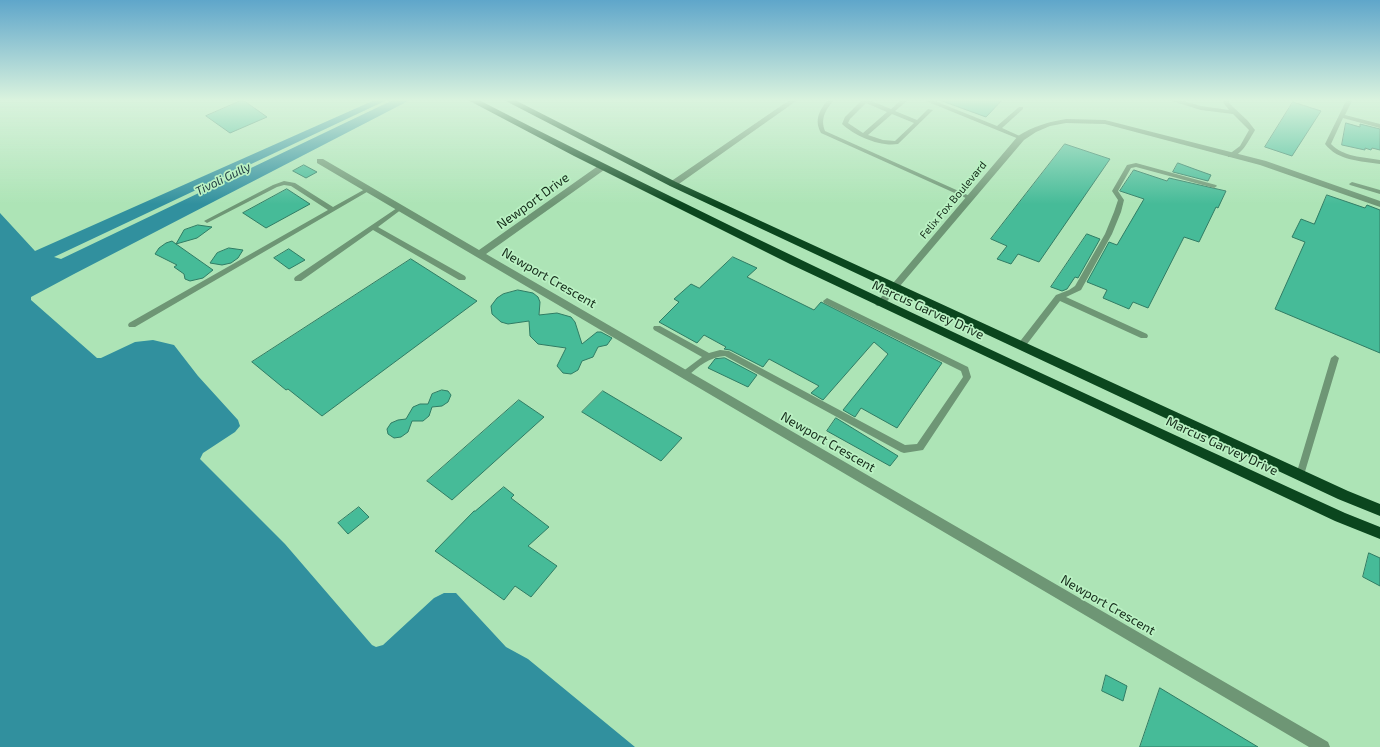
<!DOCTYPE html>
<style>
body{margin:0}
canvas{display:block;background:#ade4b6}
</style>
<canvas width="1380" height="747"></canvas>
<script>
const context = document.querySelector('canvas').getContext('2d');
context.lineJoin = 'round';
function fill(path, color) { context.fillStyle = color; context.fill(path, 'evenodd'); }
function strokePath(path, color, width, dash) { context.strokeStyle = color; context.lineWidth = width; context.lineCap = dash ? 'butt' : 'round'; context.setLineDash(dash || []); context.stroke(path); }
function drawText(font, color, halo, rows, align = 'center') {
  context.font = font + ' "Exo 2",sans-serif'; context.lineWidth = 3.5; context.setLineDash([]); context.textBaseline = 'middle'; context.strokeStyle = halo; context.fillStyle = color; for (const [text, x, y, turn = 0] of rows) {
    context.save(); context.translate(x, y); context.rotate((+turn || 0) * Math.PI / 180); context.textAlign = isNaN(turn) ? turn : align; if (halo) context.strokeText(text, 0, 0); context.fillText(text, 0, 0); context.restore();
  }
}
const water = new Path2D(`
 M377 99H389L54 257 61 259 395 99H412L74 274 31 297V300L97 358H101L135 342 153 340 174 345 198 376 238 420 240 426 235 432 203 453 200 459 285 544 372 645 376 647 383 645 434 598 444 593H456L506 647 528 659 635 747H0V213L35 251Z`);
const building = new Path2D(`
 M942 99H1003L986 117 942 101Z
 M243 100 267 117 230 133 206 116Z
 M1293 102 1321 111 1292 156 1265 147Z
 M1346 123 1360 127V124L1380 129V150L1372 148 1371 150 1365 148V150L1342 145Z
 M1065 144 1110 159 1039 262 1018 254 1011 264 997 259 1007 246 991 239Z
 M1178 163 1197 170 1211 175 1208 181 1173 172Z
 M304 165 317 172 306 178 293 171Z
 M1134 170 1167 181 1169 178 1226 191 1218 208 1216 207 1199 242 1184 237 1148 308 1133 302 1129 309 1103 298 1107 290 1087 282 1109 242 1117 245 1144 199 1120 191Z
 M287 189 310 204 266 228 243 213Z
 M1327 195 1365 208 1367 205 1380 210V353L1275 309 1305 242 1292 237 1301 219 1314 224Z
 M198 225 212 227 197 238 176 244 213 270 203 278 190 281 185 279 184 274 174 267 177 265 155 254 159 248 166 243 172 241 176 244 184 230Z
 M1087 234 1100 239 1078 278 1075 277 1067 289 1062 291 1051 287Z
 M229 248 243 250 238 258 231 263 222 265 210 263 217 253Z
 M289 249 305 260 289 269 274 258Z
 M733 257 757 268 747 277 814 310 821 302 942 363 897 428 861 408 855 417 843 410 888 354 874 342 823 400 811 393 819 386 769 359 763 367 730 350 724 349 726 347 704 335 697 343 659 322 679 302 674 299 691 284 699 288Z
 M411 259 477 301 322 416 288 389 286 390 252 362Z
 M518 290 533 293 538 297 540 302 539 315 557 313 571 317 575 322 582 344 597 332H601L612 338 607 345 598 347 593 357 582 361 578 370 571 374 563 373 557 366 566 348 538 344 530 336 529 321 508 324 501 322 492 314 491 306 497 298 503 294Z
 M725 358 757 375 748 387 708 368 715 359Z
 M442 390 448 391 451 395 448 402 442 406 432 407 429 416 423 421H412L408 432 401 437 394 438 388 434 387 429 391 423 398 420 406 419 413 407 420 404H428L432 394Z
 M603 391 682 438 661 461 582 412Z
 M519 400 544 417 452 500 427 481Z
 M836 418 898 456 890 466 827 431Z
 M504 487 514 495 511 498 549 527 528 546 557 566 531 597 515 586 504 600 435 551 474 511H475Z
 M359 507 369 517 348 534 338 523Z
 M1369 553 1380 558V586L1363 577Z
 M1106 675 1127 686 1123 701 1102 691Z
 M1160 688 1258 747H1140Z`);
const lane = new Path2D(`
 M829 99H835C826 109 820 118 825 131L972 197V199H968L821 133C814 120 819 110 829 99Z
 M863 99H870L869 100 891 109 902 99H907V101L895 111 917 120 928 109 933 110 898 144C880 147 855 136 842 124L845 117ZM866 103 887 112 863 133 848 123 850 119ZM892 114 914 123 895 141 883 140 868 135Z
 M921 99H930L997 126 1019 107H1023V109L1002 128 1024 138 1021 140 1019 139Z
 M1165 99H1176L1201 106 1229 110 1223 102 1225 99H1231L1229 102 1231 105 1248 121 1255 130C1249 140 1241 158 1228 157V155L1240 146 1249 130 1233 114 1201 110Z
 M1347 99H1353L1345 115 1380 124V128L1343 118 1331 144C1343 157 1363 157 1380 160V164C1361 161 1338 161 1325 144Z
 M1136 163 1216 185 1217 186 1214 188 1136 167 1131 168 1118 191 1124 200 1121 212 1112 234 1081 290 1066 297 1147 334 1148 336 1147 338H1141L1060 301 1024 348H1018L1017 346 1018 344 1056 295 1069 290 1075 286 1105 234 1114 212 1118 200 1112 191 1127 165Z
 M284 181 295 183 333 207 367 188H371L372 189 135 327H129L128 325 129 323 328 210 291 186 284 185 277 187 209 222 207 223 204 221 273 185Z
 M1352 182 1380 190V194L1350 185 1349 184Z
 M400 206 402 207V209L378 227 465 276 466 278 465 280H459L373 230 301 281H295L294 279 295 277Z
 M827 298 968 367 971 377 970 379 923 450 904 453 901 452 725 356C709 357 699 366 688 376H682L681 374 682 372 702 357 654 330 653 328 654 326H660L709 353 720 350 729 351 905 445 917 444 963 377 961 371 824 303 823 301Z
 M1335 355 1339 358 1304 475 1303 478 1300 479 1297 478 1296 475 1331 358Z`);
const street = new Path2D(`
 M791 99H799L676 186H670V182Z
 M1066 119 1105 120 1266 161 1380 201V207L1260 165 1105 124 1066 123 1050 126 1036 132 1024 140 883 306H877L875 304 877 302 1018 136C1034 126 1048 122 1066 119Z
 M317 159H323L479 250 598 166H604V170L486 254 1328 742 1330 747H1309L317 163Z`);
const highway = new Path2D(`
 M466 99H477C762 246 1053 379 1345 513L1380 527V539L1335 521 790 264 574 156Z
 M502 99H513L676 182 1348 491 1380 504V516L1338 499 670 186Z`);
const farStreetnames = [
 ["Felix Fox Boulevard",953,200,-50]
];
const farWaternames = [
 ["Tivoli Gully",223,179,-26]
];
const streetNames = [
 ["Newport Drive",533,201,-36],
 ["Newport Crescent",549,278,30],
 ["Marcus Garvey Drive",928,310,25],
 ["Newport Crescent",828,442,30],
 ["Marcus Garvey Drive",1222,446,25],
 ["Newport Crescent",1108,605,30]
];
fill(water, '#31909e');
fill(building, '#46bb98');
strokePath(building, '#307c64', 1);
fill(lane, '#6e9675');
fill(street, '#6e9675');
fill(highway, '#0b461e');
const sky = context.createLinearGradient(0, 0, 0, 204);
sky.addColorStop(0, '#5fa6ca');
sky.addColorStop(0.49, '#daf3de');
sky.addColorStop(1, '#daf3de00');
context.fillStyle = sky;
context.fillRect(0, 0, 1380, 204);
drawText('11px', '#142a19', '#baf1c3', farStreetnames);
drawText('italic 12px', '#234045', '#baf1c3', farWaternames);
drawText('13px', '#142a19', '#baf1c3', streetNames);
</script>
